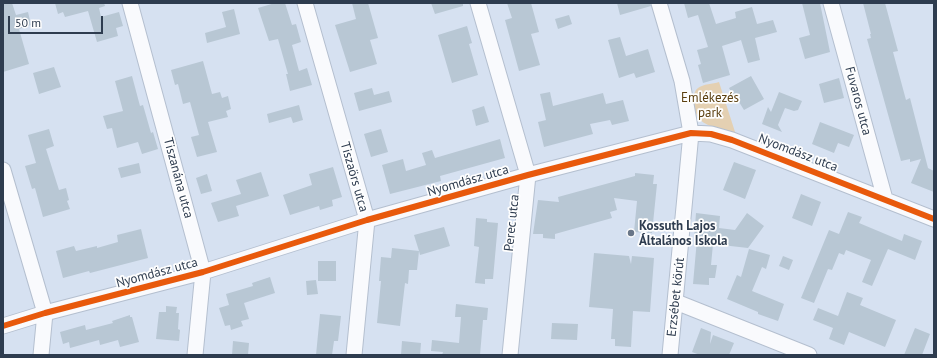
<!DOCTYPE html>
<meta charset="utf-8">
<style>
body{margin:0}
#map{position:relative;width:937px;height:358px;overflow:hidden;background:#d6e1f1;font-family:"PT Sans",sans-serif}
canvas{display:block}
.frame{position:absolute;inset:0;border:4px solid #2e3c4f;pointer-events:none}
.scale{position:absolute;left:8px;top:16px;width:95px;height:18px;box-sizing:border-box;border:2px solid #2e3c4f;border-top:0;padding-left:5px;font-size:12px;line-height:14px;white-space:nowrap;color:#2e3c4f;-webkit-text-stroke:3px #fefefe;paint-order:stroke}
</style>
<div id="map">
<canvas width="937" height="358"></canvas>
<div class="frame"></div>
<div class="scale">50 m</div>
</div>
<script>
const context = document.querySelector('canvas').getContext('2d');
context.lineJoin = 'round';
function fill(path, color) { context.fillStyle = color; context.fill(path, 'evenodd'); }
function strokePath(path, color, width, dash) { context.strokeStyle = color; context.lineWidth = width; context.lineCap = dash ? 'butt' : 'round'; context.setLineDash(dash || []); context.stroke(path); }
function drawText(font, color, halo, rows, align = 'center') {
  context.font = font + ' "PT Sans",sans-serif'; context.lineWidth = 3.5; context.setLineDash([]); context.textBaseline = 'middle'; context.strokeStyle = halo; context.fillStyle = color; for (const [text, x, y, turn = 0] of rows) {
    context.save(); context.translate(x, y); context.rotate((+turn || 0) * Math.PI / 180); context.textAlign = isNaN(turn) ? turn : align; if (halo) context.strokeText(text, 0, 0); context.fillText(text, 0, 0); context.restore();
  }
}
const green = new Path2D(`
 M719 82 736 135C726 131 708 127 700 120 694 114 690 94 698 88 703 84 713 84 719 82Z`);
const building = new Path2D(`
 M3 3H12L16 15 28 12 31 25 19 29 29 64 3 72Z
 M55 3H104L105 6 99 8 101 17 119 12 123 26 116 28 118 36 97 42 88 11 65 17 63 12 58 14Z
 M275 3H285L292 25 296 24 301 42 292 45 299 71 307 68 312 85 290 91 286 74H288L278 39 269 41 258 8Z
 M352 3H368L378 38 370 40 377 64 350 72 335 25 356 19Z
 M431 3H463V6L435 14Z
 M507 3H531L539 32 531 34 540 65 519 71 505 20 512 18Z
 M617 3H650L651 6 620 15Z
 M684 3H709L716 24 736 18 735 12 752 7 757 24 773 20 777 32 755 38 760 60 748 63 741 40 722 46 730 75 703 83 698 65 701 64 697 50 708 47 698 15 688 18Z
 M802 3H820L830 52 805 59 799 38 810 35Z
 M863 3H885L898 51 893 52 906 100 910 98 928 168 934 171V192L911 183 921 159 910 162V159L901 161 867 39 871 38 870 34H871Z
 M234 9 240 34 207 43 205 33 226 27 222 12Z
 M569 15 572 24 558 29 555 19Z
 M467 26 472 43 469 44 478 75 452 83 438 35Z
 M620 37 626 56 648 49 655 72 636 78 634 73 619 78 608 40Z
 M203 61 212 94 220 92 222 98 228 96 231 109 226 111 228 117 208 122 217 152 197 157 191 137 199 135 190 102 183 104 178 84 175 85 171 70Z
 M54 67 61 87 39 94 33 73Z
 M132 76 140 106 143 105 151 133 153 132 158 149 142 154 138 142 117 148 112 128 107 129 103 116 123 111 115 81Z
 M751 76 764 99 744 110 739 102 737 103 729 88Z
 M839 78 844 98 824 103 819 84Z
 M372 88 374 95 389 91 392 102 359 111 354 93Z
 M550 92 553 106 603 93 606 104 623 100 629 121 612 125 610 120 590 124 593 134 544 147 538 122 546 120 540 94Z
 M779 92 802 101 798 110 794 111 785 108 778 125 782 132 762 124 768 107 771 112Z
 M299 105 303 120 293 123 291 117 269 123 267 114Z
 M484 106 489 122 476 126 472 110Z
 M820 122 854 135 849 147 838 143 834 153 812 144Z
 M49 129 54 146 46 149 59 190 66 188 69 200 67 201 70 209 43 217 35 188 32 189 25 166 36 163 28 135Z
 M381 129 388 152 371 157 364 134Z
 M500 139 505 158 440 176 441 181 390 194 382 165 403 159 406 171 426 165 422 153 432 150 435 158Z
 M734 162 756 170 745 199 723 190Z
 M139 163 141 173 121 178 118 168Z
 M333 167 342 197 332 200 333 206 320 210 319 206 290 215 283 195 312 185 309 174Z
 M261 172 269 196 236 206 239 216 218 222 211 203 241 194 236 180Z
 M635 173 654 175 653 184H657L652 233 634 232 637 201 614 198 617 210 610 212 612 218 555 234V239L543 238V234H533L538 200 559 202 558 197 635 176Z
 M207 174 212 191 201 194 196 178Z
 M801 194 821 202 812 226 792 218Z
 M848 212 862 217 859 223 902 241 904 234 922 241 915 260 888 249 872 286 862 282 871 260 846 250 844 255 839 253 832 270 828 269 814 303 801 298 829 230 839 234Z
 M696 213 720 216 719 228 735 230 747 213 764 226 748 248 713 244 711 265H717L715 278H709V285L693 284 697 239H694Z
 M476 218 487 219V222L498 223 493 279H485V284L475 283 479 247 474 246Z
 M444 227 450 246 420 255 419 251 417 270H409L408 284 405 283 400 326 377 323 381 281H379L381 257 391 258 392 248 419 251 414 235Z
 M141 229 148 258 90 273 89 271 63 278 56 251 74 246 76 251 97 246V248L118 242 117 235Z
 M749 249 770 255 766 269 762 267 752 291 784 304 778 321 758 314V312L727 299 737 275 741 277Z
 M594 253 629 256 631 264 632 256 654 258 650 312 633 311 631 347 615 346V339H611L613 309 589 307Z
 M783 256 793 260 789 270 779 266Z
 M318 261H336V281H318Z
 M270 277 275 293 244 303 249 319 241 321 243 326 231 330 230 325 225 326 219 308 229 305 226 294 253 286 252 283Z
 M316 280 318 294 307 295 306 281Z
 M847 292 863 298 860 305 896 320 885 347 849 332 844 345 829 339 833 328 813 320 818 308 838 316Z
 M456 304 488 308 487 320H483L480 355H442L443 352 431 351 432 340 459 343 461 317H455Z
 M166 306 177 307 176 313H179L178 329 180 330 179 341 156 339 159 312H166Z
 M320 314 341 316 338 341H334L332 355H316Z
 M130 315V317H132L139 342 120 347 118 340 100 345 99 340 70 348 69 342 63 344 60 332 85 325 86 330 113 323 112 321Z
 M552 323 578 324 577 340 551 339Z
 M701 328 711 332 710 344 713 335 734 343 729 355H700L692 352Z
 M915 328 930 334 922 355H904Z
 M233 341 249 343 248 355H232Z
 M402 341 421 343 420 355H401Z`);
const minor = new Path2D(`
 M130 3 203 272 195 355
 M305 3 367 220 354 355
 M478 3 528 175 510 355
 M659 3 682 81 691 133 670 355
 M831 3 885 199
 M3 170 45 313 41 355
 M676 302 809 355
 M3 326 45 313 203 272 367 220 528 175 691 133 711 134 732 140 934 219`);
const cycleway = new Path2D(`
 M3 326 45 313 203 272 367 220 528 175 691 133 711 134 732 140 934 219`);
const markers = [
 [631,233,4,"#697688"]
];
const parkNames = [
 ["Emlékezés",710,98],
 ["park",710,113]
];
const streetNames = [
 ["Fuvaros utca",858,101,75],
 ["Nyomdász utca",798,153,21],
 ["Tiszaörs utca",354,177,74],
 ["Tiszanána utca",178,178,75],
 ["Nyomdász utca",468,181,-16],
 ["Perec utca",512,223,-84],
 ["Nyomdász utca",157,273,-15],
 ["Erzsébet körút",676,297,-84]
];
const poiNames = [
 ["Kossuth Lajos",639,226],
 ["Általános Iskola",639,241]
];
fill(green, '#e4d0b2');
fill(building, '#b8c7d4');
strokePath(minor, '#b4bfcf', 17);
strokePath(minor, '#f9fafd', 15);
strokePath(cycleway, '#e8590c', 6);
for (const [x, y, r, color] of markers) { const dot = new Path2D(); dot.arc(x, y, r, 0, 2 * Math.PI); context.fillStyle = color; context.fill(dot); strokePath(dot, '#fefefe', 1.5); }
drawText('13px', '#5b3f0f', '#fefefe', parkNames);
drawText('13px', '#2e3c4f', '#fefefe', streetNames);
drawText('bold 13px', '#2e3c4f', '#fefefe', poiNames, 'left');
</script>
